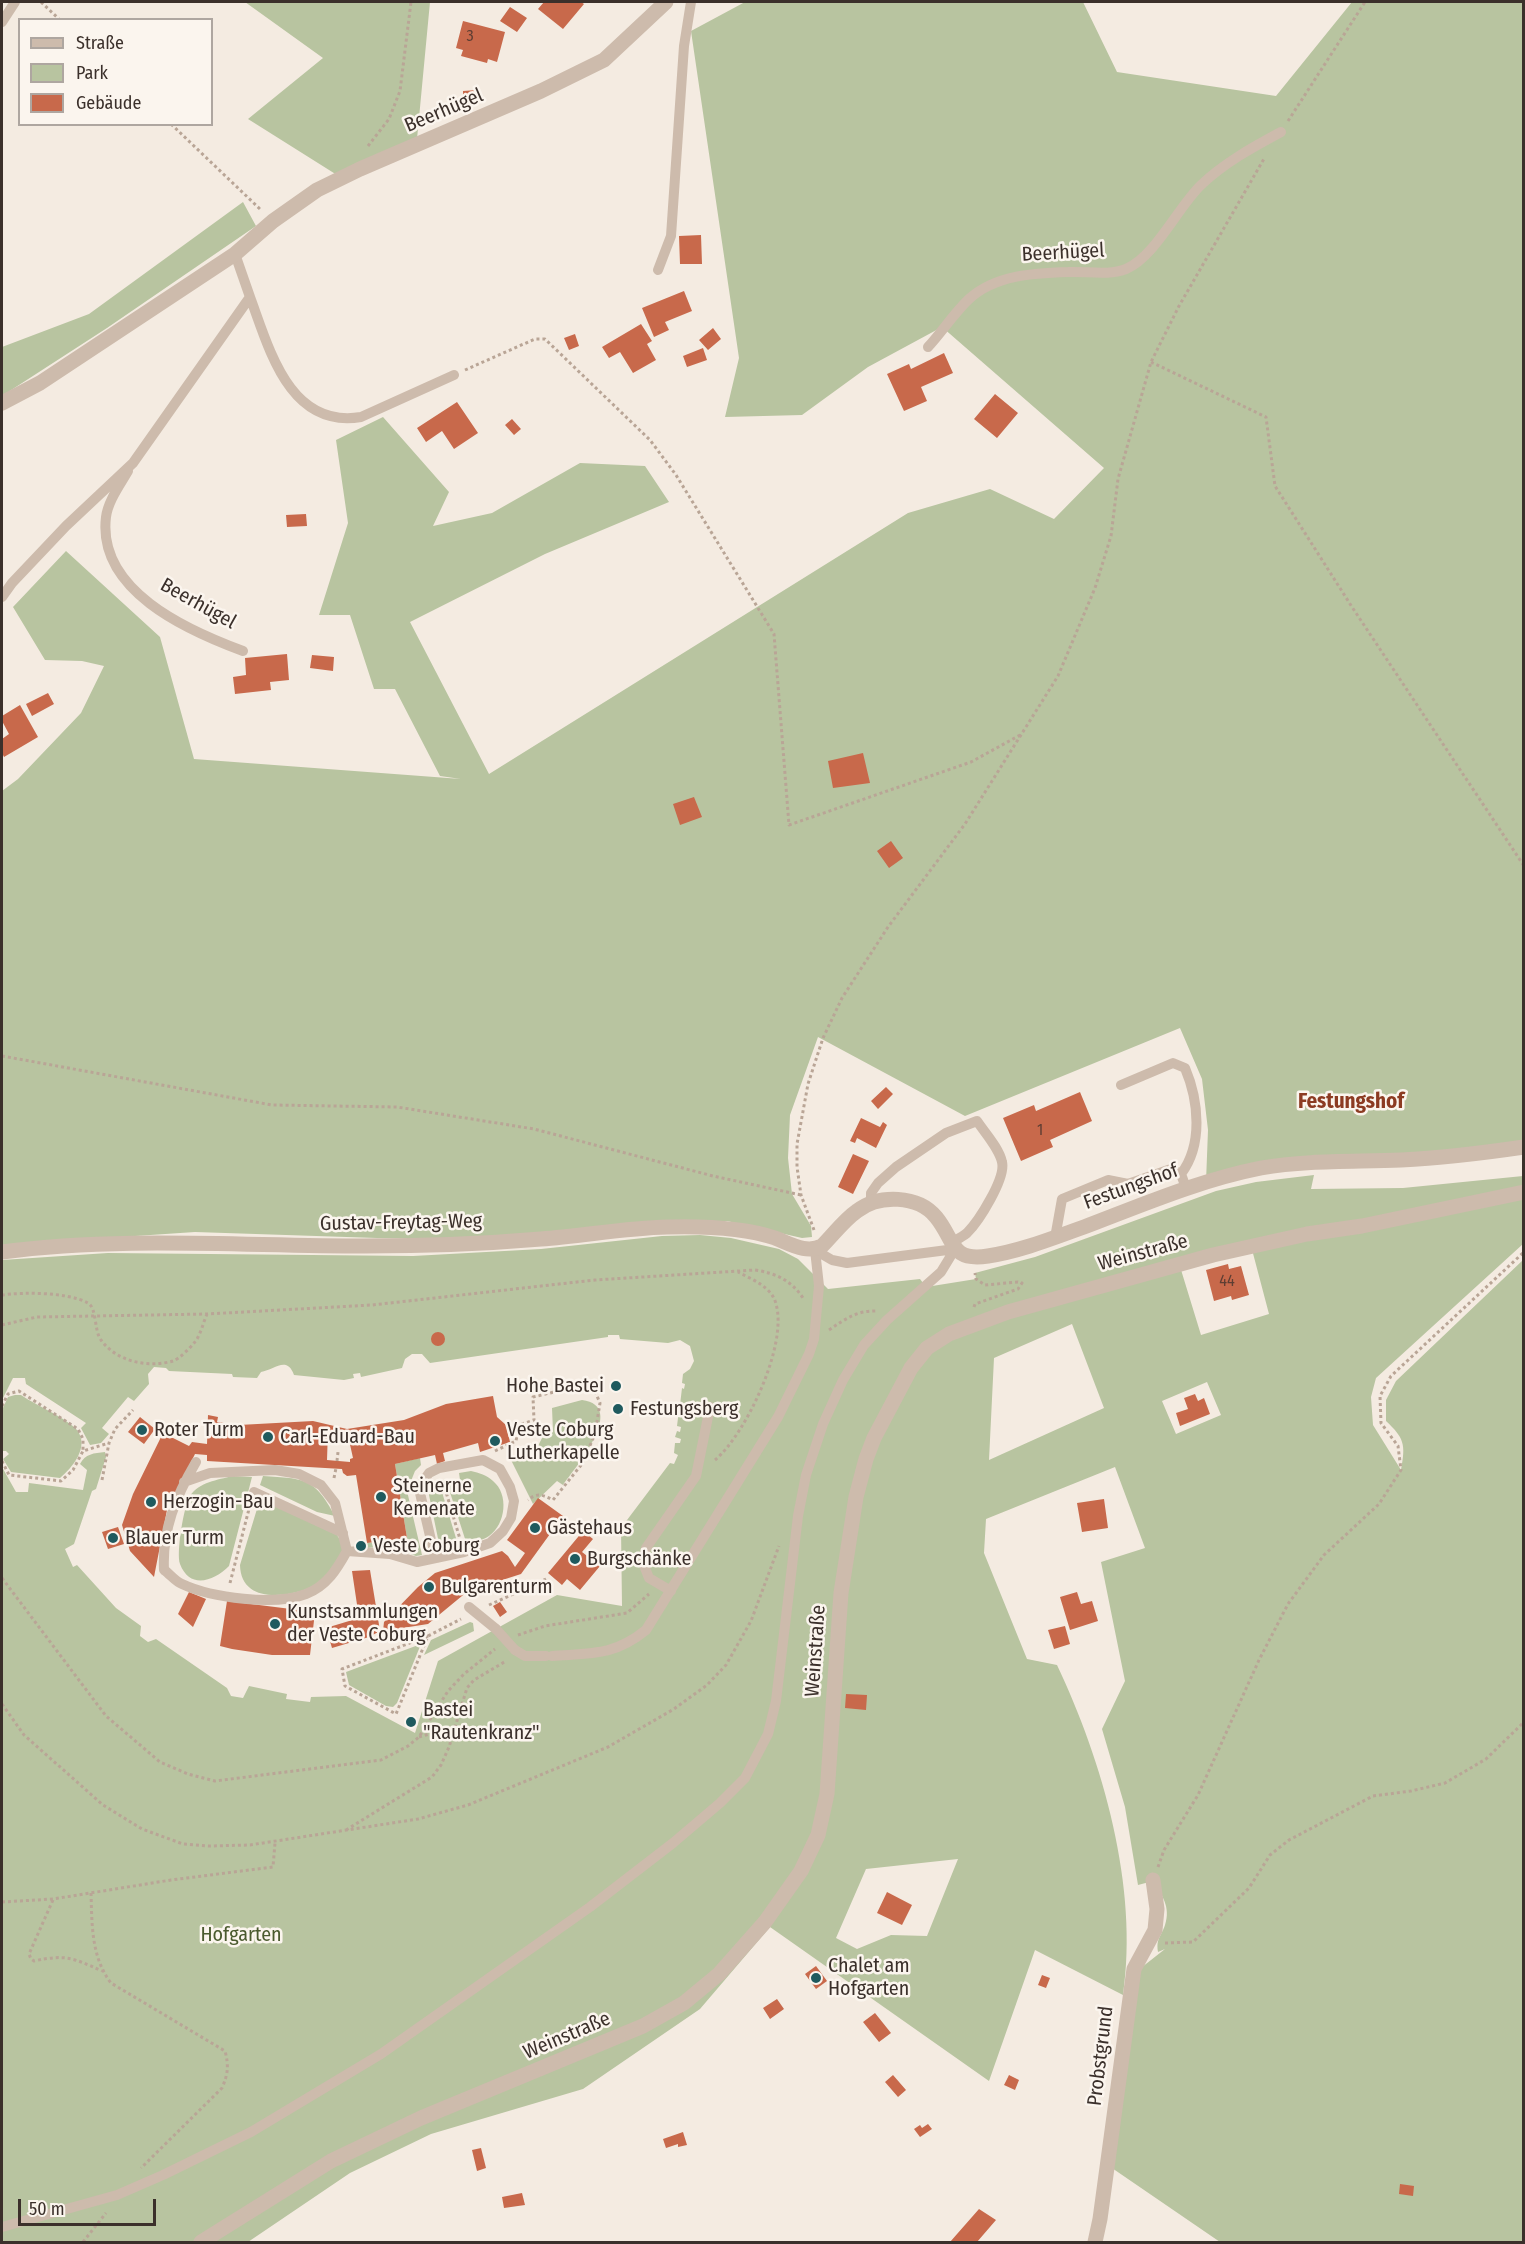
<!DOCTYPE html>
<meta charset="utf-8">
<style>
body{margin:0}
#map{position:relative;width:1525px;height:2244px;overflow:hidden;background:#f4ebe1;font-family:"Fira Sans Condensed",sans-serif}
canvas{display:block}
.frame{position:absolute;inset:0;border:3px solid #3b302b;pointer-events:none}
.legend{position:absolute;left:18px;top:18px;width:195px;height:108px;box-sizing:border-box;background:#fbf5ee;border:2px solid #aea6a0;margin:0;padding:8px 10px;list-style:none;font-size:18px;color:#3b302b}
.legend li{display:flex;align-items:center;gap:12px;height:30px}
.legend b{width:30px;border:2px solid #aea6a0}
.scale{position:absolute;left:18px;top:2199px;width:138px;height:27px;box-sizing:border-box;border:3px solid #3b302b;border-top:0;padding-left:8px;font-size:18px;line-height:21px;white-space:nowrap;color:#3b302b;-webkit-text-stroke:4px #fbf5ee;paint-order:stroke}
</style>
<div id="map">
<canvas width="1525" height="2244"></canvas>
<div class="frame"></div>
<ul class="legend">
<li><b style="height:8px;background:#cdbbac"></b>Straße</li>
<li><b style="height:16px;background:#b8c4a0"></b>Park</li>
<li><b style="height:16px;background:#c8694b"></b>Gebäude</li>
</ul>
<div class="scale">50 m</div>
</div>
<script>
const context = document.querySelector('canvas').getContext('2d');
context.lineJoin = 'round';
function fill(path, color) { context.fillStyle = color; context.fill(path, 'evenodd'); }
function strokePath(path, color, width, dash) { context.strokeStyle = color; context.lineWidth = width; context.lineCap = dash ? 'butt' : 'round'; context.setLineDash(dash || []); context.stroke(path); }
function drawText(font, color, halo, rows, align = 'center') {
  context.font = font + ' "Fira Sans Condensed",sans-serif'; context.lineWidth = 5; context.setLineDash([]); context.textBaseline = 'middle'; context.strokeStyle = halo; context.fillStyle = color; for (const [text, x, y, turn = 0] of rows) {
    context.save(); context.translate(x, y); context.rotate((+turn || 0) * Math.PI / 180); context.textAlign = isNaN(turn) ? turn : align; if (halo) context.strokeText(text, 0, 0); context.fillText(text, 0, 0); context.restore();
  }
}
const green = new Path2D(`
 M245 2H430L417 139 337 175 248 119 323 58Z
 M745 2H1083L1117 72 1276 96 1352 2H1523V1147L1352 1161 1206 1182 1208 1130 1202 1079 1180 1028 965 1116 818 1037 790 1115 788 1158 792 1194 811 1226 812 1237 802 1238 727 1221 483 1238H377L195 1232 2 1245V791L18 779 81 713 104 666 82 661 45 660 13 607 66 551 160 637 194 759 461 779 440 776 395 689H374L350 615H319L348 523 336 440 383 417 449 492 433 526 492 513 580 463 645 466 669 502 545 554 410 622 489 774 908 513 990 489 1054 519 1104 468 942 327 868 367 802 415 725 417 739 358 691 31Z
 M243 202 256 226 107 328 2 396V347L89 314Z
 M1314 1175 1311 1189 1403 1188 1523 1176V1244L1376 1378 1371 1397 1373 1425 1401 1470C1406 1444 1404 1438 1386 1421V1400L1396 1381 1523 1260V2242H1220L1109 2166 1137 1971 1165 1949 1158 1952C1156 1938 1161 1937 1165 1925 1171 1907 1162 1895 1153 1881L1138 1885 1125 1807 1102 1729 1125 1681 1101 1562 1145 1548 1115 1467 986 1519 984 1553 1027 1659 1057 1665C1103 1762 1139 1888 1123 1995L1035 1950 989 2081 770 1927 700 2009 583 2089 431 2134 350 2173 248 2242H2V1467L16 1492H28L29 1483 83 1490 87 1470 80 1464C85 1454 94 1453 105 1452L106 1457 96 1489 92 1491 74 1544 65 1549 73 1567 77 1565 116 1608 141 1626 140 1636 148 1642 156 1639 227 1688 231 1696 243 1698 249 1686 287 1694 286 1699 310 1702 311 1697 346 1696 415 1733 438 1661 557 1595 622 1606 621 1528 670 1463 674 1464 678 1455 674 1453 675 1443H680L681 1439 675 1437 677 1431 680 1432 681 1427 677 1426 679 1410H682V1406L680 1405 682 1388 684 1389 685 1384 682 1383 683 1374 690 1369 694 1361 690 1346 680 1340 668 1343 620 1339 619 1335H608V1337L430 1363 422 1354H412L405 1359 402 1368 361 1377 360 1373 353 1374 354 1378 344 1380 294 1375C287 1355 274 1370 261 1372L257 1378 233 1377 232 1374 169 1371 166 1368 154 1367 148 1374 149 1384 134 1401 128 1397 102 1428 109 1434 101 1443 90 1445 81 1428 86 1423 26 1384 25 1378H13L2 1400V1260L108 1253 413 1256 541 1249 662 1236 700 1235 731 1238 779 1249 798 1259 828 1289 920 1279 926 1287 976 1279 975 1273 1035 1257 1216 1191 1256 1182ZM1250 1242 1269 1314 1201 1335 1178 1260ZM1072 1324 1104 1408 989 1460 994 1358ZM1207 1382 1221 1415 1176 1434 1162 1401ZM958 1859 927 1936 891 1935 857 1949 836 1938 866 1869Z
 M15 1395H21C34 1404 68 1419 77 1430 90 1447 72 1468 60 1478L11 1472 3 1459 9 1454 6 1451H2V1410L8 1397Z
 M582 1400C628 1406 575 1468 563 1485L557 1481 533 1504 510 1458 524 1451 537 1448 544 1434 553 1432 552 1408Z
 M420 1458 421 1465 415 1471 407 1491 422 1555 416 1556 388 1546 367 1548V1543L407 1538 395 1464Z
 M471 1471C479 1473 487 1475 493 1481 509 1494 506 1524 489 1536 483 1540 474 1542 467 1545L447 1483 460 1480 459 1473Z
 M232 1476 252 1477 229 1566C214 1581 190 1590 180 1564 176 1553 184 1505 190 1496 199 1482 218 1480 232 1476Z
 M263 1476C305 1479 314 1477 335 1516L317 1512 260 1485Z
 M438 1479 459 1548 441 1553 429 1495 432 1487Z
 M260 1499 337 1535 347 1551C339 1560 330 1578 320 1583 295 1597 241 1607 240 1565Z
 M470 1622 473 1623 474 1631 424 1655 431 1640Z
 M421 1644 397 1703 393 1707 386 1706 349 1685 346 1672Z`);
const building = new Path2D(`
 M544 2H581L584 4 563 29 538 9Z
 M510 7 527 18 517 32 500 21Z
 M463 21 505 32 497 62 488 59 487 63 461 56 463 50 456 48Z
 M478 90V101L463 102V91Z
 M701 235 702 264H680L679 236Z
 M684 291 692 311 665 322 669 330 654 337 642 308Z
 M641 324 652 341 647 344 656 360 633 373 620 352 609 358 602 347Z
 M713 328 721 339 708 350 699 340Z
 M575 334 579 346 569 350 564 338Z
 M703 348 707 360 687 367 683 356Z
 M944 353 953 373 921 387 927 401 904 411 887 374 909 364 911 369Z
 M995 394 1018 413 997 438 974 419Z
 M457 402 478 433 454 449 442 431 426 442 417 428Z
 M512 419 521 429 514 435 505 425Z
 M306 514 307 526 287 527 286 515Z
 M287 654 289 680 270 682 271 690 235 694 233 677 246 675 245 658Z
 M312 655 334 657 333 671 310 668Z
 M48 693 54 704 32 716 26 704Z
 M20 705 38 737 4 757 2 753V739L9 734 2 721V716Z
 M863 753 870 783 833 788 828 761Z
 M694 797 702 817 680 825 673 804Z
 M891 841 903 858 889 868 877 851Z
 M886 1087 893 1094 878 1109 871 1101Z
 M1080 1092 1092 1121 1050 1140 1053 1147 1021 1161 1003 1118 1034 1105 1036 1111Z
 M861 1118 880 1127 883 1122 887 1125 876 1148 857 1138 855 1143 850 1141Z
 M853 1154 869 1161 853 1194 838 1187Z
 M1228 1264 1229 1269 1241 1266 1249 1295 1232 1300 1231 1296 1214 1301 1206 1270Z
 M431 1339a7 7 0 1 1 14 0a7 7 0 1 1-14 0Z
 M1195 1394 1198 1401 1204 1398 1210 1414 1180 1426 1176 1413 1188 1409 1184 1398Z
 M493 1396 497 1417 506 1425 510 1442 480 1452 478 1443 443 1453 445 1461 437 1464 435 1455 395 1464 407 1538 367 1543 356 1475 347 1476 343 1473 342 1469 207 1461V1455L195 1454 167 1510 154 1577 130 1551 122 1525 133 1494 163 1433 189 1446 192 1442 207 1444 208 1415 218 1417 217 1422 239 1425 313 1421 347 1429 404 1420 446 1404ZM328 1430 341 1434 340 1438 349 1440 353 1458 350 1459V1462L327 1460Z
 M140 1417 155 1429 144 1444 128 1432Z
 M538 1498 563 1516 521 1574 468 1591 428 1624 383 1631 384 1622 418 1587 435 1573 502 1551 508 1556 515 1567 525 1553 507 1540Z
 M1104 1499 1108 1528 1082 1532 1077 1503Z
 M118 1527 124 1544 108 1549 102 1532Z
 M583 1531 593 1539 582 1552 600 1566 580 1590 567 1579 562 1585 548 1573Z
 M370 1570 380 1631 369 1637 332 1648 326 1628 359 1618 352 1571Z
 M189 1592 206 1599 193 1627 178 1614Z
 M1077 1592 1081 1604 1092 1601 1098 1621 1070 1630 1060 1597Z
 M227 1601 315 1612 310 1655H272L232 1649 220 1646Z
 M500 1602 507 1612 500 1617 493 1606Z
 M1065 1626 1070 1644 1054 1649 1048 1630Z
 M846 1694 867 1695 866 1710 845 1708Z
 M887 1892 912 1905 902 1925 877 1913Z
 M816 1966 827 1981 816 1989 805 1974Z
 M1042 1975 1050 1978 1046 1988 1038 1985Z
 M777 1999 784 2009 770 2019 763 2008Z
 M875 2013 891 2033 879 2042 863 2022Z
 M893 2075 906 2090 898 2097 885 2082Z
 M1009 2075 1019 2080 1015 2090 1004 2085Z
 M928 2124 932 2129 920 2137 914 2129 920 2125 922 2128Z
 M683 2132 687 2145 678 2147V2144L666 2148 663 2139Z
 M481 2148 486 2168 477 2171 472 2150Z
 M1400 2184 1414 2186 1413 2196 1399 2194Z
 M522 2193 525 2205 504 2208 502 2197Z
 M979 2209 996 2220 977 2242H950Z`);
const path = new Path2D(`
 M41 2 60 20
 M1288 121 1365 2
 M171 124 261 210
 M368 146 389 119 400 91 411 2
 M1151 362 1266 417 1275 486 1352 607 1524 866
 M465 370 535 339H545L650 440 676 475 774 634 789 825 971 762 1022 734
 M2 1056 272 1105 397 1107 534 1129 713 1176 801 1195
 M814 1230 801 1195 797 1167V1144L808 1084 823 1038 842 998 888 927 965 824 1058 676 1095 588 1111 536 1118 479 1151 362 1179 306 1265 157
 M2 1295C24 1292 68 1292 88 1303 97 1308 94 1331 101 1340 117 1362 148 1368 173 1361 179 1359 189 1349 194 1343 200 1337 203 1323 207 1314
 M974 1307 975 1304 1018 1289 1022 1283 1018 1282 985 1285 976 1279 975 1273
 M2 1325 37 1317 207 1314 372 1305 595 1280 755 1270C775 1273 791 1280 803 1298
 M829 1330C845 1319 858 1310 877 1311
 M2 1406 8 1394 19 1391 78 1429 83 1439V1451
 M495 1451 516 1441 519 1425 534 1420 533 1397 584 1385 594 1389 600 1403 595 1434 582 1464 553 1500C543 1495 537 1492 528 1500
 M715 1460C746 1434 788 1345 776 1304 772 1287 753 1280 738 1272
 M2 1461 9 1475 61 1481 73 1470 83 1451 109 1443
 M337 1461 338 1452
 M334 1478 336 1468
 M102 1480 109 1443 115 1429 133 1410
 M443 1482 460 1539
 M2 1578 106 1716 160 1762 188 1774 215 1781 381 1760 408 1746 419 1737 448 1691 464 1674 495 1649
 M230 1583 250 1505
 M489 1605 546 1579
 M518 1635 545 1626 627 1613 649 1594
 M428 1636 342 1669 345 1686 396 1714 428 1636 461 1619
 M2 1704 24 1735 103 1805 142 1829 183 1844 209 1846 250 1845 418 1819 468 1805 608 1747 674 1709 707 1685 726 1665 751 1621 779 1546
 M419 1737 454 1727
 M346 1830 432 1777 441 1765 449 1747 467 1688 474 1680 506 1661
 M1158 1867 1164 1850 1198 1795 1259 1660 1288 1604 1324 1555 1379 1504 1401 1470 1398 1446 1381 1423 1380 1396 1391 1376 1524 1252
 M91 1893C92 1924 91 1957 111 1983L225 2051C229 2066 228 2074 222 2088L141 2168
 M53 1900 29 1954 31 1959 34 1961C66 1954 73 1958 102 1971
 M2 1902 53 1899 171 1880 273 1867 275 1843
 M1165 1943 1193 1942 1249 1888 1270 1855 1289 1840 1373 1796 1411 1791 1445 1783 1486 1759 1524 1722
 M83 2242 106 2213`);
const service = new Path2D(`
 M2 22 15 2
 M658 270 671 236 684 46 691 2
 M250 297C269 348 289 429 361 417L454 375
 M928 347C942 332 954 313 969 299 995 275 1034 273 1068 272 1087 271 1108 276 1126 269 1155 257 1178 207 1201 185 1224 163 1253 147 1281 132
 M128 471C120 485 108 501 106 517 97 590 186 630 243 651
 M2 597 12 583 66 526 133 463 250 297 235 254
 M1121 1085 1173 1063 1185 1068C1199 1101 1203 1145 1181 1174
 M871 1204V1193L878 1183 896 1167 946 1133 977 1121C985 1133 999 1148 1002 1162 1006 1178 979 1221 967 1233 962 1237 956 1240 951 1243
 M1055 1238 1062 1199 1108 1180 1128 1184 1171 1169 1181 1174 1186 1188
 M815 1250 832 1260 847 1263 955 1249
 M184 1482 210 1473 275 1470 299 1474 321 1485 335 1503 347 1551C337 1569 327 1586 306 1594 275 1606 212 1598 182 1584 176 1582 170 1574 164 1570 162 1530 176 1496 196 1462
 M254 1492 343 1533
 M347 1551 390 1554 417 1562 464 1552 490 1543 503 1531 511 1518 514 1501 510 1487 500 1469 483 1460 439 1468 429 1473 422 1483 420 1493 434 1553
 M671 1591 649 1578 643 1563 646 1548 696 1476 710 1407
 M469 1607 496 1629
 M515 1650 525 1656H546
 M552 1656C591 1653 614 1656 646 1630L778 1417 809 1354 814 1339 819 1286 815 1250
 M2 2227 117 2195 163 2175 251 2132 381 2054 590 1907 673 1843 720 1803 745 1778 768 1734 776 1701 798 1516 806 1475 823 1424 843 1380 864 1345 887 1320 941 1272 955 1249`);
const minor = new Path2D(`
 M2 403 40 383 235 254 273 221 317 190 360 169 541 91 604 60 666 2
 M2 1252C121 1236 243 1246 364 1246 423 1246 482 1244 541 1239 583 1236 625 1228 667 1227 702 1226 742 1227 775 1238 791 1244 806 1254 822 1246 833 1235 844 1220 857 1211 879 1194 918 1195 936 1217 955 1240 950 1262 988 1256 1021 1251 1053 1238 1084 1227 1142 1205 1200 1180 1261 1168 1307 1160 1355 1162 1401 1160 1442 1158 1483 1153 1524 1147
 M201 2242 331 2161 421 2118 643 2026 684 2003 719 1974 765 1922 801 1871 818 1835 827 1794 841 1593 856 1497 866 1459 874 1438 911 1368 927 1348 949 1334 1008 1312 1213 1255 1307 1234 1362 1226 1524 1192
 M1095 2242 1100 2219 1134 1969 1155 1930 1157 1909 1153 1880`);
const serviceBridge = new Path2D(`
 M496 1629 515 1650`);
const markers = [
 [616,1386,6,"#1f5a5e"],
 [618,1409,6,"#1f5a5e"],
 [142,1430,6,"#1f5a5e"],
 [268,1437,6,"#1f5a5e"],
 [495,1441,6,"#1f5a5e"],
 [381,1497,6,"#1f5a5e"],
 [151,1502,6,"#1f5a5e"],
 [535,1528,6,"#1f5a5e"],
 [113,1538,6,"#1f5a5e"],
 [361,1546,6,"#1f5a5e"],
 [575,1559,6,"#1f5a5e"],
 [429,1587,6,"#1f5a5e"],
 [275,1624,6,"#1f5a5e"],
 [411,1722,6,"#1f5a5e"],
 [816,1978,6,"#1f5a5e"]
];
const numberNames = [
 ["3",470,37],
 ["1",1040,1131],
 ["44",1227,1282]
];
const streetNames = [
 ["Beerhügel",444,111,-23],
 ["Beerhügel",1063,253,-3],
 ["Beerhügel",198,604,29],
 ["Festungshof",1131,1187,-20],
 ["Gustav-Freytag-Weg",401,1223,-1],
 ["Weinstraße",1143,1253,-15],
 ["Weinstraße",816,1651,-86],
 ["Weinstraße",567,2036,-23],
 ["Probstgrund",1101,2056,-83]
];
const poiNames = [
 ["Hohe Bastei",604,1386,"right"],
 ["Festungsberg",630,1409],
 ["Roter Turm",154,1430],
 ["Veste Coburg",507,1430],
 ["Lutherkapelle",507,1453],
 ["Carl-Eduard-Bau",280,1437],
 ["Steinerne",393,1486],
 ["Kemenate",393,1509],
 ["Herzogin-Bau",163,1502],
 ["Gästehaus",547,1528],
 ["Blauer Turm",125,1538],
 ["Veste Coburg",373,1546],
 ["Burgschänke",587,1559],
 ["Bulgarenturm",441,1587],
 ["Kunstsammlungen",287,1612],
 ["der Veste Coburg",287,1635],
 ["Bastei",423,1710],
 ["\"Rautenkranz\"",423,1733],
 ["Chalet am",828,1966],
 ["Hofgarten",828,1989]
];
const parkNames = [
 ["Hofgarten",241,1935]
];
const neighbourhoodNames = [
 ["Festungshof",1351,1102]
];
fill(green, '#b8c4a0');
fill(building, '#c8694b');
strokePath(path, '#b9a596', 3, [3, 3]);
strokePath(service, '#cdbbac', 10);
strokePath(minor, '#cdbbac', 15);
strokePath(serviceBridge, '#cdbbac', 10);
for (const [x, y, r, color] of markers) { const dot = new Path2D(); dot.arc(x, y, r, 0, 2 * Math.PI); context.fillStyle = color; context.fill(dot); strokePath(dot, '#fbf5ee', 2); }
drawText('16px', '#5e3e33', null, numberNames);
drawText('20px', '#3b302b', '#fbf5ee', streetNames);
drawText('20px', '#3b302b', '#fbf5ee', poiNames, 'left');
drawText('20px', '#4a5a2e', '#fbf5ee', parkNames);
drawText('bold 21px', '#8c3b22', '#fbf5ee', neighbourhoodNames);
</script>
